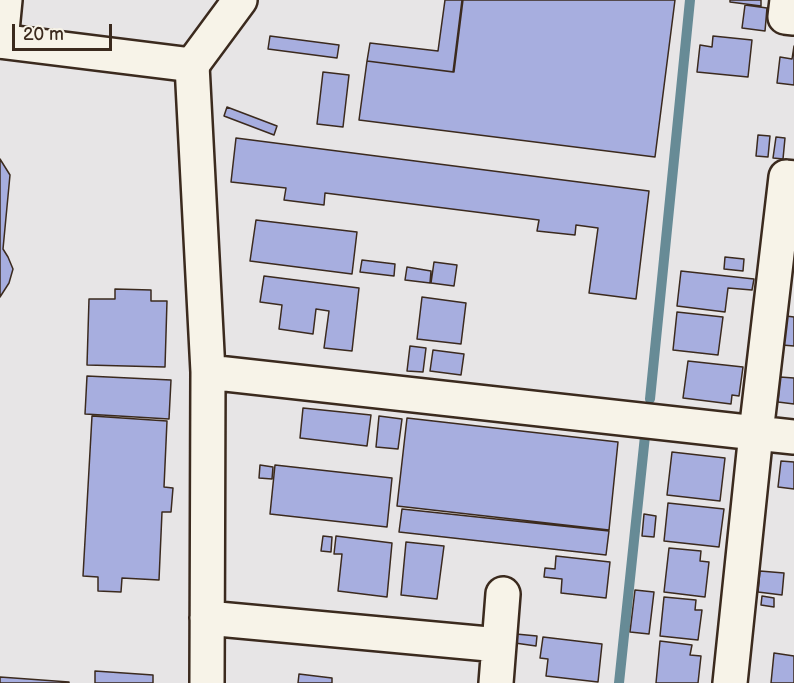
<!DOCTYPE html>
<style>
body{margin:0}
#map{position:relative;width:794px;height:683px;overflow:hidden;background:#e7e5e6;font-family:"Balsamiq Sans",sans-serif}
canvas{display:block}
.scale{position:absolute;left:12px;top:24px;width:100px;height:27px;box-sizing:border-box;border:3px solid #3b2a1e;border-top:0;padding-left:8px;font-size:18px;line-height:21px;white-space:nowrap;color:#3b2a1e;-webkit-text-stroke:4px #f7f3e8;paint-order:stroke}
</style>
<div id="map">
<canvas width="794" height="683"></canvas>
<div class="scale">20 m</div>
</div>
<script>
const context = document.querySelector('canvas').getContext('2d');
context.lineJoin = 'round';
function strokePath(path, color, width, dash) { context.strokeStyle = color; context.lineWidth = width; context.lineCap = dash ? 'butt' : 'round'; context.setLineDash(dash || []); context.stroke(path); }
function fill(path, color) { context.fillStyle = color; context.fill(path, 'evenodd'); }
const stream = new Path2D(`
 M650 399 690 0
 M619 683 645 436`);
const building = new Path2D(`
 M445 0H462L453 72 367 61 370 43 438 51Z
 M463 0H675L655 157 359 120 367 61 454 72Z
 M730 0H761V6L730 2Z
 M745 5 767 8 765 31 742 28Z
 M270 36 339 45 337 58 268 49Z
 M713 36 752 40 748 77 697 72 700 45 712 47Z
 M794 46V85L777 83 780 57 792 59Z
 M323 72 349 75 343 127 317 124Z
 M227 107 277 126 274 135 224 116Z
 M758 135 770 136 768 157 756 156Z
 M776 137 785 138 783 159 773 158Z
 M236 138 649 191 636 299 589 293 598 228 576 225 575 235 537 231 539 220 325 193 324 205 284 200 286 188 231 182Z
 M0 159 10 175 3 249 8 257 13 269 9 283 0 297Z
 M256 220 357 232 352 274 250 261Z
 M725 257 744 259 743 271 724 269Z
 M362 260 395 264 394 276 360 272Z
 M434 262 457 265 454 286 431 283Z
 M407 267 431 271 430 283 405 280Z
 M681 271 754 279 752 290 728 288 725 312 677 306Z
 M264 276 359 288 352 351 324 348 329 311 316 309 313 334 279 329 282 305 260 302Z
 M115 289 151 290V301H167L165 367 87 365 89 299H115Z
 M422 297 466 303 461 344 417 339Z
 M677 312 723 317 718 355 673 350Z
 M786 316 794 317V346L782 345Z
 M410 346 426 348 423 372 407 371Z
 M433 350 464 354 461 375 430 371Z
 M688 361 743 367 739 396 732 395 731 404 683 398Z
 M87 376 171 380 169 419 85 414Z
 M780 377 794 378V404L778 402Z
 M303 408 371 415 367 446 300 438Z
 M92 416 167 421 164 487 173 488 171 512H162L159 580 122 578 121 592 98 591V577L83 576Z
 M379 416 402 419 398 449 376 447Z
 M407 418 618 442 609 530 397 506Z
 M672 452 725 458 720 501 667 495Z
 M781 461 794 462V489L778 487Z
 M260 465 273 467 272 479 259 478Z
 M275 465 392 478 387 527 270 514Z
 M668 503 724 509 719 547 664 541Z
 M402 509 609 531 606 555 399 532Z
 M644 514 656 516 654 537 642 536Z
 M323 536 332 537 331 552 321 551Z
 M336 536 392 543 387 597 338 591 342 554H334Z
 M406 542 444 546 437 599 401 595Z
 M669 548 701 551 700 561 709 562 705 597 664 592Z
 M556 556 610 562 606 598 561 593 562 579 544 577 545 568 555 569Z
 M760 571 784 573 782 595 758 592Z
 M635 590 654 592 649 634 630 632Z
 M762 596 774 598V607L761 605Z
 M664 597 696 600 695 610H702L698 640 660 636Z
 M516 634 537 636 536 646 515 643Z
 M543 637 602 644 598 682 546 676 548 659 540 658Z
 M660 641 692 645 690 655 701 656 698 683H656Z
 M774 653 794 656V683H771Z
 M95 671 153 675V683H95Z
 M299 674 332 678V683H298Z
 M0 677 69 682V683H0Z`);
const minor = new Path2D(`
 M787 0 785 17 794 18
 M1 41 5 0
 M192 65 208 372 207 683
 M208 372 756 433 786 177 794 178
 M207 618 499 645
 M496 683 503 594
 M730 683 756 433 794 437`);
const major = new Path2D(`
 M0 41 192 65 240 0`);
strokePath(stream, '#678b96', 10);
fill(building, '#a7aedf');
strokePath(building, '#3b2a1e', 1.5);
strokePath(minor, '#3b2a1e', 38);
strokePath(major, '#3b2a1e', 38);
strokePath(minor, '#f7f3e8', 33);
strokePath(major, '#f7f3e8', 33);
</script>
